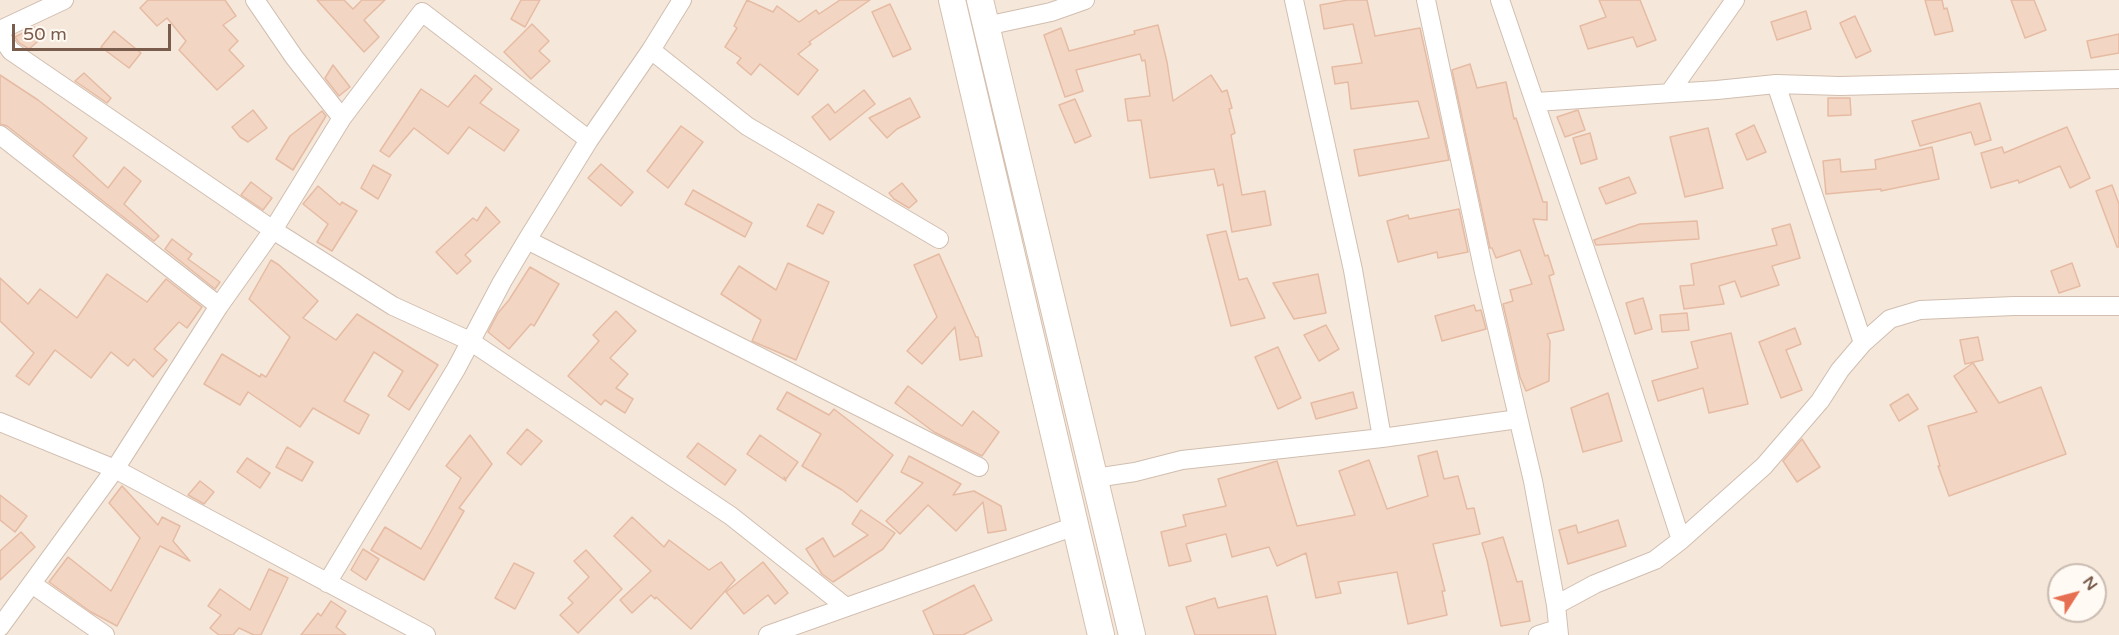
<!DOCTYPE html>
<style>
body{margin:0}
#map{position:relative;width:2119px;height:635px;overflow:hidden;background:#fdf6ec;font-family:"Varela Round",sans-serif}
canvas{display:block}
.north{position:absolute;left:2047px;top:563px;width:60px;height:60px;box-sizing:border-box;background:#fffaf3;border:2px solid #cabbb1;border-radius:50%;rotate:54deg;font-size:16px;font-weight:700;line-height:24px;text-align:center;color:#7a5c4d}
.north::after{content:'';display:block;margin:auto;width:21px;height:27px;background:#e76f51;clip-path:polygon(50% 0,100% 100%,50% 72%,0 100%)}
.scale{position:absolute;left:12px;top:24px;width:159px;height:27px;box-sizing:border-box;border:3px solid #7a5c4d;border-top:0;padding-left:8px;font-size:18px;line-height:21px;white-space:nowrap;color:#7a5c4d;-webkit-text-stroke:4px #fffaf3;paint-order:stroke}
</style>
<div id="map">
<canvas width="2119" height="635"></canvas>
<div class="north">N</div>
<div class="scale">50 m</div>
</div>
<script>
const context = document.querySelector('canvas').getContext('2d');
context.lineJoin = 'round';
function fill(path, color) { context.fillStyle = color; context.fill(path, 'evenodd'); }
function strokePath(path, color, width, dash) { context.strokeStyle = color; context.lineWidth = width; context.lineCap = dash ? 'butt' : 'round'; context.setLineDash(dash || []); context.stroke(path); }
const residential = new Path2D(`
 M0 0H2119V635H0ZM2059 575H2095V611H2059Z`);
const building = new Path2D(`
 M148 0H225L236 16 223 25 238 41 229 50 244 66 217 90 179 50 186 41 167 18 157 26 140 8Z
 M317 0H344L353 9 362 0H385L364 20 379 37 364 52Z
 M521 0H540L525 27 511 19Z
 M747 0 773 12 777 6 799 22 816 10 819 14 840 0H870L809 42 811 44 798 54 818 70 798 95 760 64 751 75 737 63 741 58 725 47 737 28 734 26Z
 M1348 0H1367L1375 36 1420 28 1449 160 1359 176 1354 150 1429 138 1418 101 1351 109 1348 82 1335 84 1332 67 1362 63 1353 24 1324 29 1320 5Z
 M1599 0H1640L1656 40 1637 47 1633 37 1588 49 1580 26 1606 17Z
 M1925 0H1942L1944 9 1947 8 1953 31 1935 35Z
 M2011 0H2034L2046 30 2025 38Z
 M890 4 911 49 893 57 872 12Z
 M1806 11 1811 29 1777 40 1771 22Z
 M1855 16 1871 51 1856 58 1840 23Z
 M532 24 549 41 539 51 550 61 531 79 504 52Z
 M1158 25 1167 62 1173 101 1211 75 1222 92 1227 90 1232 108 1229 109 1235 133 1231 135 1242 195 1265 191 1271 225 1232 232 1223 184 1218 186 1214 169 1150 178 1141 120 1128 121 1125 99 1150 96 1145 60 1142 61 1140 54 1076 70 1083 91 1065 97 1044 35 1061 28 1069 51 1135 34 1134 31Z
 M34 27 44 36 29 49 19 43 15 37Z
 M114 31 141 53 129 68 101 47Z
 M2119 34V53L2091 58 2087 41Z
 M1470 64 1477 88 1506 82 1514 119 1516 118 1543 202H1547V220L1533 219 1545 256 1548 255 1554 274 1549 276 1564 330 1547 334 1550 341 1549 381 1526 391 1520 377 1503 304 1513 301 1510 290 1532 284 1520 250 1496 258 1492 248H1490L1452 70Z
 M333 65 350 87 339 96 325 78Z
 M84 73 111 98 107 103 75 81Z
 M0 75 38 100 87 138 73 156 108 188 124 167 141 181 124 204 159 236 154 241 7 126 0 124Z
 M475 75 492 89 480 103 519 130 504 151 469 127 448 154 414 128 389 157 380 151 421 89 448 107Z
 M864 90 875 104 830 140 812 117 828 104 835 113Z
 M910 98 920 117 897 129 887 138 869 118Z
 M1828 98H1850L1851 115 1828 116Z
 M1075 99 1091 136 1075 143 1059 105Z
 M1980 103 1991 140 1975 145 1971 132 1920 146 1912 121Z
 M253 110 267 128 248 142 240 137 232 127Z
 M1578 110 1585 130 1565 137 1557 117Z
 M322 111 326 116 293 170 276 159 290 136Z
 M1754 125 1766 152 1747 160 1736 134Z
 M681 126 703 142 668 188 647 171Z
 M2067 127 2090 178 2070 188 2060 166 2019 183 2018 180 1991 188 1981 153 2002 147 2004 153Z
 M1708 128 1723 188 1685 197 1670 137Z
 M1590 133 1597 159 1581 164 1573 138Z
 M1932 147 1939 179 1881 191V189L1826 194 1823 161 1840 159 1841 172 1876 169 1875 160Z
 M601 164 633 192 621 206 588 178Z
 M373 165 391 175 378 199 361 188Z
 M1629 177 1636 193 1606 204 1599 188Z
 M251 182 272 198 263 210 241 195Z
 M902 183 917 201 909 208 894 199 889 193Z
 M2112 185 2119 204V247H2117L2096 191Z
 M318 186 340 205 342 202 357 211 332 251 317 242 328 224 303 204Z
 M693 190 752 223 745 237 685 204Z
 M818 204 834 212 823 234 807 226Z
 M486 207 500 222 465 255 471 261 457 274 436 252 473 218 477 221Z
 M1459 209 1468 252 1438 258 1437 252 1398 262 1387 221 1408 215 1409 219Z
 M1697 221 1699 239 1596 245 1594 240 1640 224Z
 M1790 224 1800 258 1772 266 1779 285 1741 297 1735 281 1719 286 1724 304 1684 309 1680 286 1694 285 1691 264 1777 245 1772 229Z
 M1226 231 1239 280 1247 278 1265 318 1231 326 1207 235Z
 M172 239 192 254 188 259 220 282 215 289 165 249Z
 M939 254 976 337H978L982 356 960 360 955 327 922 364 907 351 937 317 914 265Z
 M271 260 279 265 318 301 303 318 336 340 357 314 438 365 409 410 388 396 403 371 374 352 344 401 369 415 359 434 313 408 300 427 248 392 240 405 204 384 222 354 260 377 261 374 266 377 290 337 249 299Z
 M788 263 829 282 796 360 752 341 761 320 721 294 739 266 776 290Z
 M2072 263 2080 286 2059 293 2051 271Z
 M530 267 559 284 534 326 531 324 509 349 488 332 498 313 509 300Z
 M107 274 147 302 166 279 202 307 187 328 179 322 154 349 167 360 153 377 134 359 128 366 111 352 91 378 55 350 29 385 16 376 34 353 0 321V278L28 304 40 289 77 318Z
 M1318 274 1326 313 1294 319 1273 283Z
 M1643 298 1652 329 1635 334 1626 303Z
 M1474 305 1476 311 1481 310 1486 329 1442 341 1435 316Z
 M616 311 636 331 610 358 628 374 616 388 633 399 625 413 605 400 601 405 568 376 599 341 593 335Z
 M1687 313 1689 330 1662 332 1660 315Z
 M1326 325 1339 349 1319 361 1304 335Z
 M1795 328 1801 344 1786 350 1802 390 1781 398 1759 342Z
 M1731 333 1748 404 1709 413 1703 388 1658 401 1652 381 1698 368 1691 342Z
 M1978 337 1983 360 1965 364 1960 340Z
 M1278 347 1301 398 1278 409 1255 357Z
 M1973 363 1999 403 2041 387 2066 454 1949 496 1938 466H1940L1928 426 1977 412 1954 376Z
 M908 386 962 426 973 411 999 432 982 456 934 432 895 403Z
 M787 392 829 415 834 409 893 455 857 502 842 490 802 466 821 434 777 409Z
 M1353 392 1357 408 1316 419 1311 403Z
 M1608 393 1622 441 1583 452 1571 408Z
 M1908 394 1918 409 1899 421 1890 405Z
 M527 429 542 441 521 465 507 453Z
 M470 435 492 464 459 508 464 511 424 580 371 550 385 527 421 549 461 478 446 466Z
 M760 435 798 462 786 479 784 477 786 481 747 454Z
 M1802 439 1820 467 1797 482 1783 461Z
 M698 443 736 470 725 485 687 457Z
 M287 447 313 462 302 481 276 467Z
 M1437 451 1444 479 1458 476 1467 509 1474 508 1480 534 1433 544 1445 591H1442L1447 615 1408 624 1397 572 1338 582 1341 593 1316 598 1306 553 1277 566 1269 547 1232 557 1226 534 1186 544 1191 561 1169 566 1161 532 1186 526 1183 515 1226 506 1218 479 1277 461 1297 526 1355 515 1339 471 1369 460 1387 509 1428 496 1418 456Z
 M909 456 961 484 953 495 974 491 1001 506 1006 530 988 533 983 502 956 531 928 505 900 534 886 521 923 483 901 472Z
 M247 458 270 473 260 488 237 472Z
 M200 481 214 492 204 504 188 495Z
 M122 486 158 525 162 517 180 526 173 541 190 561 160 546 117 626 91 612 49 582 68 557 111 591 140 538 109 503Z
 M0 495 27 516 15 532 0 520Z
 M861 510 895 533 883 549 833 582 822 574 806 549 823 538 834 557 868 535 852 524Z
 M632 517 664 547 669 540 709 570 721 562 735 580 691 629 656 597 655 599 651 595 632 613 620 600 651 571 614 536Z
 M1618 520 1626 546 1568 564 1559 530 1576 525 1578 533Z
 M21 532 35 547 0 580V551Z
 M1503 537 1517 582 1522 581 1530 621 1501 626 1487 560 1482 543Z
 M363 549 379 559 366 580 351 570Z
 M586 550 622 589 578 633 560 615 573 603 568 598 589 577 574 561Z
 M763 562 788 593 775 604 768 595 744 614 726 592Z
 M514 563 534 573 515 609 495 598Z
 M269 569 288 578 261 635H254L239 628 233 635H219L210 628 221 615 208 606 220 589 250 610Z
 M974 585 992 620 963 635H934L923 611Z
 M1267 596 1276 635H1195L1186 607 1215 598 1218 608Z
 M331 601 346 611 336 627 346 635H301L318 613 321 616Z`);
const minor = new Path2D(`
 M255 0 294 57 342 118
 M1294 0 1353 270 1382 438
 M1426 0 1484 272 1533 481 1556 605 1559 635
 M1500 0 1609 319 1681 540
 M986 26 1051 12 1085 0
 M0 30 64 0
 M0 35 11 51 273 230 393 306 470 341 731 516 846 607
 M651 50 747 126 939 239
 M1776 84 1863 343
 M1670 92 1735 0
 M1536 102 1717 90 1776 84 1840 86 2119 79
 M0 135 219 306
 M527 240 979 467
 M0 422 115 469 426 635
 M1095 478 1135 472 1182 460 1382 438 1518 419
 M327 583 456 369 502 282 527 240 589 140 651 50 682 0
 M32 584 105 635
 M1556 605 1595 584 1655 560 1681 540 1764 466 1820 401 1840 370 1863 343 1890 319 1920 310 2014 306H2119
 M0 627 115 469 219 306 273 230 342 118 422 12 589 140
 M768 635 1075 526
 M1538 635 1557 629`);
const secondary = new Path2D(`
 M952 0 1101 635
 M980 0 1132 635`);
fill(residential, '#f5e8da');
fill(building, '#f3d5c3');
strokePath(building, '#e6bba3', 1.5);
strokePath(minor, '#d1beb0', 20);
strokePath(secondary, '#d6c0b0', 28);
strokePath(minor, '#fff', 18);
strokePath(secondary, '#fff', 26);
</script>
